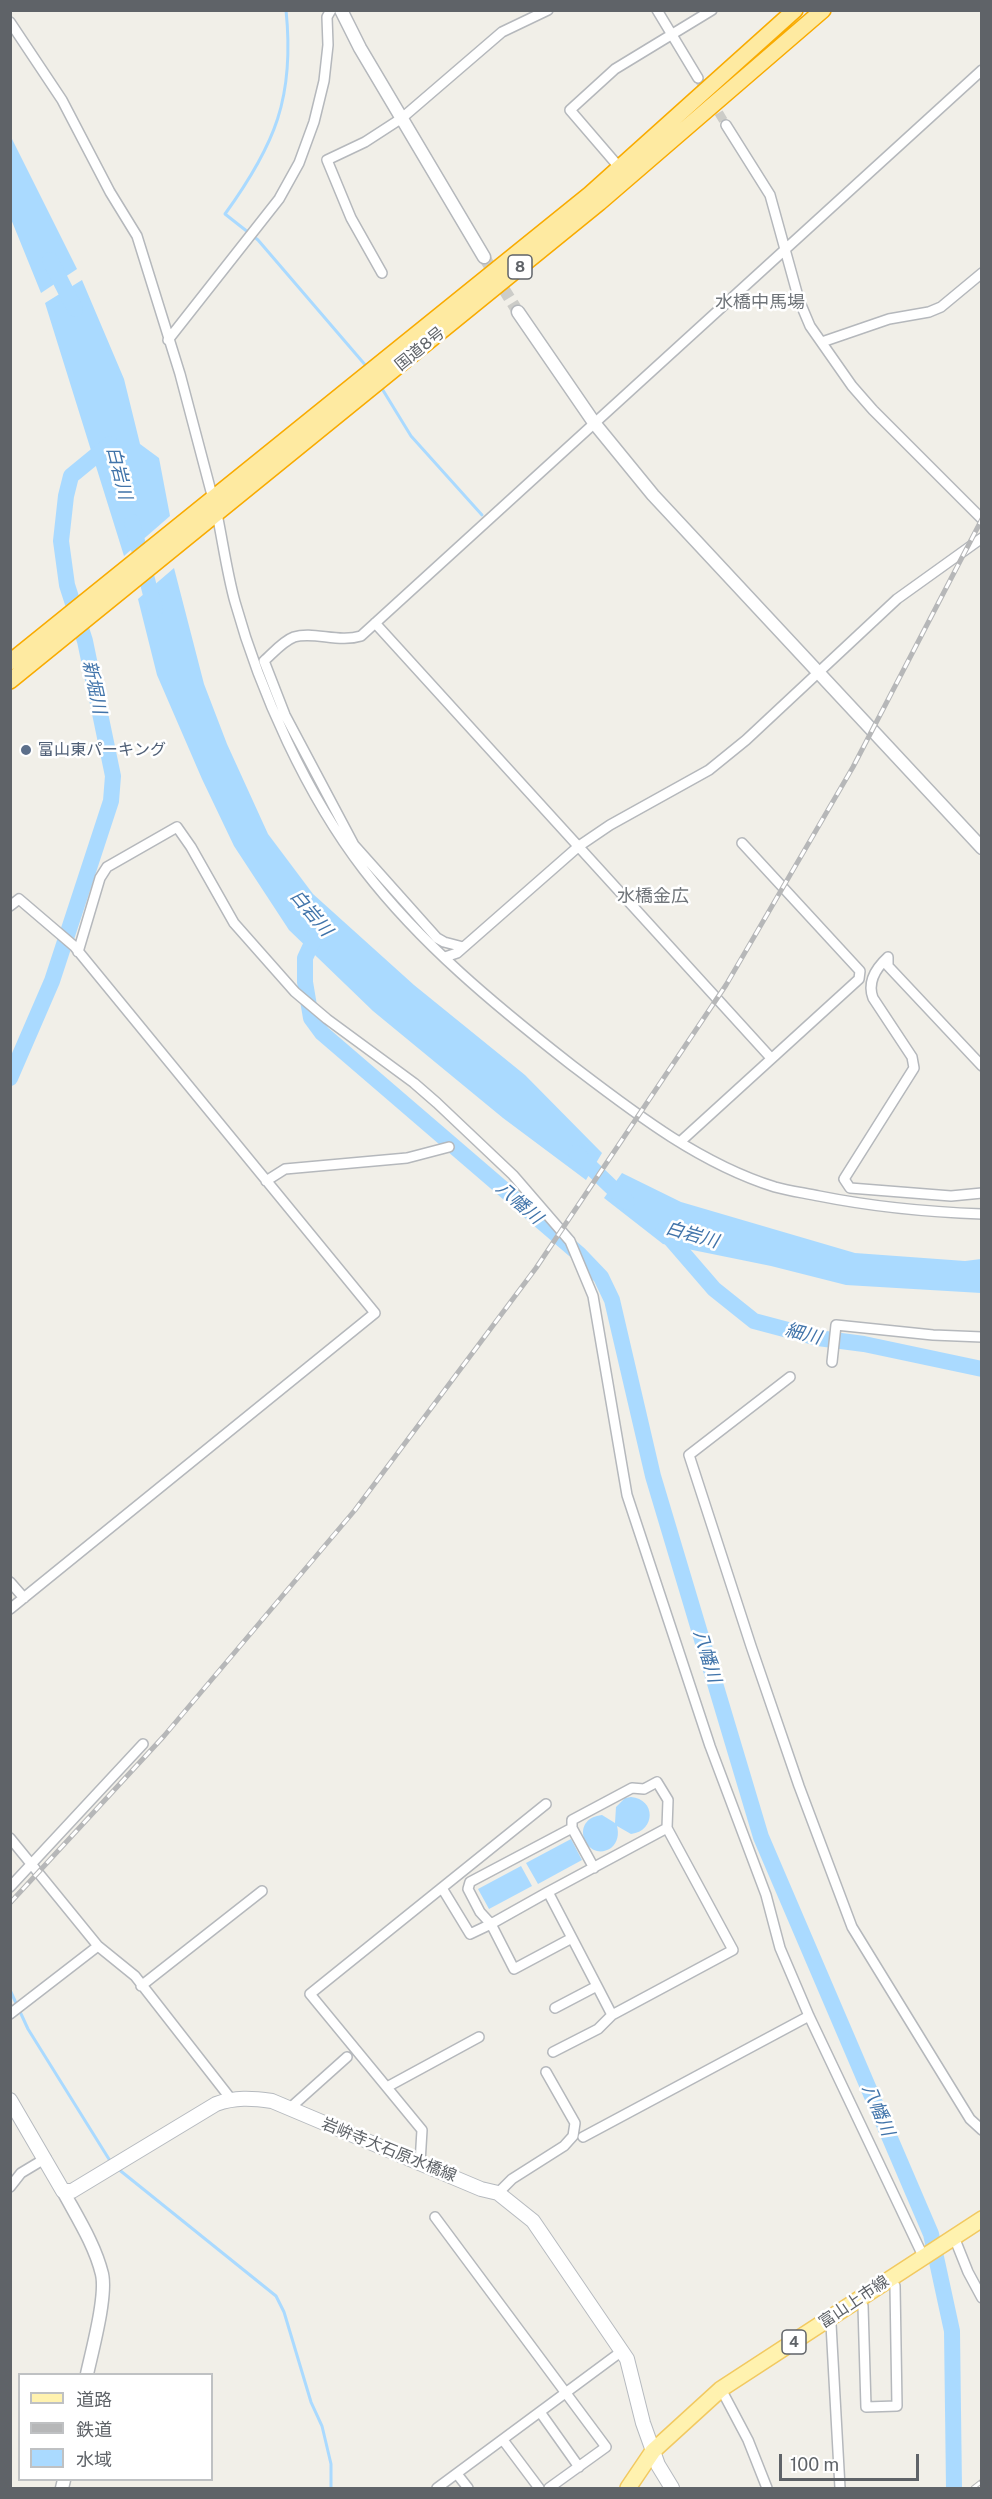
<!DOCTYPE html>
<meta charset="utf-8">
<style>
body{margin:0}
#map{position:relative;width:992px;height:2499px;overflow:hidden;background:#f1efe8;font-family:"Public Sans","Noto Sans JP",sans-serif}
canvas{display:block}
.frame{position:absolute;inset:0;border:12px solid #5f6368;pointer-events:none}
.legend{position:absolute;left:18px;top:2373px;width:195px;height:108px;box-sizing:border-box;background:#fff;border:2px solid #bfc1c3;margin:0;padding:8px 10px;list-style:none;font-size:18px;color:#5f6368}
.legend li{display:flex;align-items:center;gap:12px;height:30px}
.legend b{width:30px;border:2px solid #bfc1c3}
.scale{position:absolute;left:779px;top:2454px;width:140px;height:27px;box-sizing:border-box;border:3px solid #5f6368;border-top:0;padding-left:8px;font-size:18px;line-height:21px;white-space:nowrap;color:#5f6368;-webkit-text-stroke:4px #fff;paint-order:stroke}
</style>
<div id="map">
<canvas width="992" height="2499"></canvas>
<div class="frame"></div>
<ul class="legend">
<li><b style="height:8px;background:#fff2af"></b>道路</li>
<li><b style="height:8px;background:#b6b7b8"></b>鉄道</li>
<li><b style="height:16px;background:#aadaff"></b>水域</li>
</ul>
<div class="scale">100 m</div>
</div>
<script>
const context = document.querySelector('canvas').getContext('2d');
context.lineJoin = 'round';
function fill(path, color) { context.fillStyle = color; context.fill(path, 'evenodd'); }
function strokePath(path, color, width, dash) { context.strokeStyle = color; context.lineWidth = width; context.lineCap = dash ? 'butt' : 'round'; context.setLineDash(dash || []); context.stroke(path); }
function drawText(font, color, halo, rows, align = 'center') {
  context.font = font + ' "Public Sans","Noto Sans JP",sans-serif'; context.lineWidth = 5; context.setLineDash([]); context.textBaseline = 'middle'; context.strokeStyle = halo; context.fillStyle = color; for (const [text, x, y, turn = 0] of rows) {
    context.save(); context.translate(x, y); context.rotate((+turn || 0) * Math.PI / 180); context.textAlign = isNaN(turn) ? turn : align; if (halo) context.strokeText(text, 0, 0); context.fillText(text, 0, 0); context.restore();
  }
}
const water = new Path2D(`
 M10 135 77 269 41 293 11 219Z
 M82 280 124 379 140 444 159 458 170 516 124 556 45 303Z
 M174 568 204 684 227 744 268 834 313 894 414 985 525 1075 602 1153 586 1180 503 1118 373 1011 289 930 234 846 202 779 157 675 138 599Z
 M622 1173 681 1202 855 1253 965 1261 981 1259V1293L846 1285 771 1266 663 1244 604 1198Z
 M631 1797C656 1799 656 1831 631 1834L617 1826C619 1834 618 1842 611 1848 587 1864 567 1819 602 1815L615 1823 616 1807 625 1798Z
 M571 1839 582 1860 538 1884 526 1863Z
 M521 1866 532 1886 489 1909 478 1889Z`);
const stream = new Path2D(`
 M286 10C295 97 275 145 225 214L258 240 367 367
 M381 387 411 436 482 515
 M10 1990 28 2029 112 2164
 M117 2168 276 2296 284 2312 311 2402 322 2426 331 2464V2488`);
const river = new Path2D(`
 M50 260 75 309
 M132 522 155 610
 M318 930 305 958V982L311 1018 322 1033 579 1254 601 1277 612 1300 653 1476 761 1837 931 2234 952 2331 954 2488
 M10 1078 52 981 111 801 113 776 85 641 67 585 61 541 66 496 71 476 110 444
 M576 1153 627 1202
 M663 1230 714 1289 754 1321 818 1338 864 1344 982 1369`);
const minorTunnel = new Path2D(`
 M698 78 726 125`);
const tertiaryTunnel = new Path2D(`
 M484 257 518 312`);
const minor = new Path2D(`
 M657 10 698 78
 M10 22 62 100 110 192 137 236 180 374 213 499
 M726 125 770 195 799 300 810 326 852 386 873 410 982 519
 M619 167 570 110 615 69 712 10
 M382 273 351 218 327 160 365 142 402 118 502 32 548 10
 M168 340 279 199 299 163 314 122 324 81 328 45 327 17 331 10
 M822 342 889 319 929 312 941 307 982 273
 M217 514C223 543 227 573 235 602 260 692 307 796 364 870 421 944 495 1005 569 1063 632 1111 698 1163 775 1187 789 1191 805 1193 819 1196 874 1207 926 1212 982 1214
 M375 623 771 1058
 M10 906 19 899 74 946 375 1313 10 1609
 M463 947 444 942 437 938 354 845 285 715 264 661C273 653 283 641 294 637 313 631 339 643 361 636L982 70
 M78 952 100 878 107 867 177 827 191 847 234 923 295 992 327 1019 414 1083 437 1103 513 1175 570 1241 593 1296 627 1495 710 1746 766 1895 780 1948 809 2016 923 2256
 M445 957 457 953 579 846 610 825 709 770 746 740 897 599 982 538
 M888 957C876 968 867 982 873 998L912 1057 914 1068 844 1179 850 1188 951 1196 982 1193
 M888 957V966L982 1066
 M680 1142 859 979 860 971 742 843
 M266 1181 285 1169 407 1158 449 1147
 M832 1362 836 1325 933 1335 982 1337
 M790 1377 689 1455 751 1646 799 1786 852 1927 970 2119 982 2130
 M10 1582 24 1598
 M572 1828 594 1868
 M10 1838 98 1946 135 1976 231 2099
 M10 1887 143 1744
 M442 1888 470 1934 491 1924 514 1969 572 1938 548 1892 491 1924 480 1912 468 1889 470 1882 572 1828V1820L632 1788 644 1789 657 1782 668 1800 667 1828 733 1950 612 2015 597 1986 555 2008
 M548 1892 667 1828
 M572 1938 597 1986
 M141 1986 262 1891
 M10 2014 98 1946
 M553 2052 598 2029 612 2015
 M387 2087 479 2037
 M290 2108 347 2057
 M583 2137 809 2016
 M420 2163 422 2130 310 1994 546 1804
 M10 2187 21 2173 46 2158
 M498 2193 512 2179 564 2146 573 2136 575 2123 546 2072
 M435 2217 606 2447 549 2488
 M954 2237 968 2272 982 2298
 M859 2299 863 2306 866 2407 897 2406 895 2286 890 2278
 M829 2319 831 2324 840 2488
 M721 2389 748 2440 767 2488
 M540 2412 579 2467
 M503 2440 539 2488
 M457 2474 468 2488
 M437 2488 622 2351`);
const tertiary = new Path2D(`
 M341 10 360 48 484 257
 M518 312 595 424 653 495 982 848
 M63 2191C77 2217 95 2245 102 2274 107 2296 92 2351 87 2374
 M62 2488 64 2480`);
const secondary = new Path2D(`
 M10 2100 63 2191H72L216 2104C235 2097 252 2098 272 2101L481 2189 498 2193 533 2221 627 2359 643 2423 658 2465 672 2488`);
const primary = new Path2D(`
 M628 2488 653 2451 721 2389 982 2219`);
const trunk = new Path2D(`
 M10 662 590 194 795 10
 M10 681 599 203 823 10`);
const rail = new Path2D(`
 M10 1903 164 1736 355 1510 536 1268 726 985 853 767 982 519
 M973 2488 982 2481`);
const markers = [
 [26,750,6,"#5c6f8a"]
];
const shields = [
 [520,267,24],
 [794,2342,24]
];
const shieldNames = [
 ["8",520,267],
 ["4",794,2342]
];
const streetNames = [
 ["国道8号",420,349,-39],
 ["岩峅寺大石原水橋線",389,2150,22],
 ["富山上市線",854,2302,-34]
];
const serviceNames = [
 ["富山東パーキング",38,750]
];
const neighbourhoodNames = [
 ["水橋中馬場",760,302],
 ["水橋金広",653,896]
];
const waterNames = [
 ["白岩川",119,473,76],
 ["新堀川",94,687,78],
 ["白岩川",311,913,50],
 ["八幡川",519,1203,41],
 ["白岩川",692,1235,16],
 ["細川",803,1334,14],
 ["八幡川",707,1656,73],
 ["八幡川",878,2110,67]
];
fill(water, '#aadaff');
strokePath(stream, '#aadaff', 3);
strokePath(river, '#aadaff', 16);
strokePath(minorTunnel, '#ccccc8', 9, [9, 4.5]);
strokePath(tertiaryTunnel, '#ccccc8', 12, [12, 6]);
strokePath(minor, '#b5b8bc', 12);
strokePath(tertiary, '#b5b8bc', 15);
strokePath(secondary, '#b6babf', 16);
strokePath(primary, '#f2c960', 18);
strokePath(trunk, '#f9ab00', 18);
strokePath(minor, '#fff', 9);
strokePath(tertiary, '#fff', 12);
strokePath(secondary, '#fff', 14);
strokePath(primary, '#fff2af', 15);
strokePath(trunk, '#feeaa1', 15);
strokePath(rail, '#b6b7b8', 5);
strokePath(rail, '#fff', 3, [9]);
for (const [x, y, r, color] of markers) { const dot = new Path2D(); dot.arc(x, y, r, 0, 2 * Math.PI); context.fillStyle = color; context.fill(dot); strokePath(dot, '#fff', 2); }
for (const [x, y, w] of shields) { const box = new Path2D(); box.roundRect(x - w / 2, y - 12, w, 24, 4.5); context.fillStyle = '#fff'; context.fill(box); strokePath(box, '#5f6368', 1.5); }
drawText('bold 15px', '#5f6368', null, shieldNames);
drawText('16px', '#5f6368', '#fff', streetNames);
drawText('16px', '#4e5e75', '#fff', serviceNames, 'left');
drawText('18px', '#70757a', '#fff', neighbourhoodNames);
drawText('italic 18px', '#4174aa', '#fff', waterNames);
</script>
